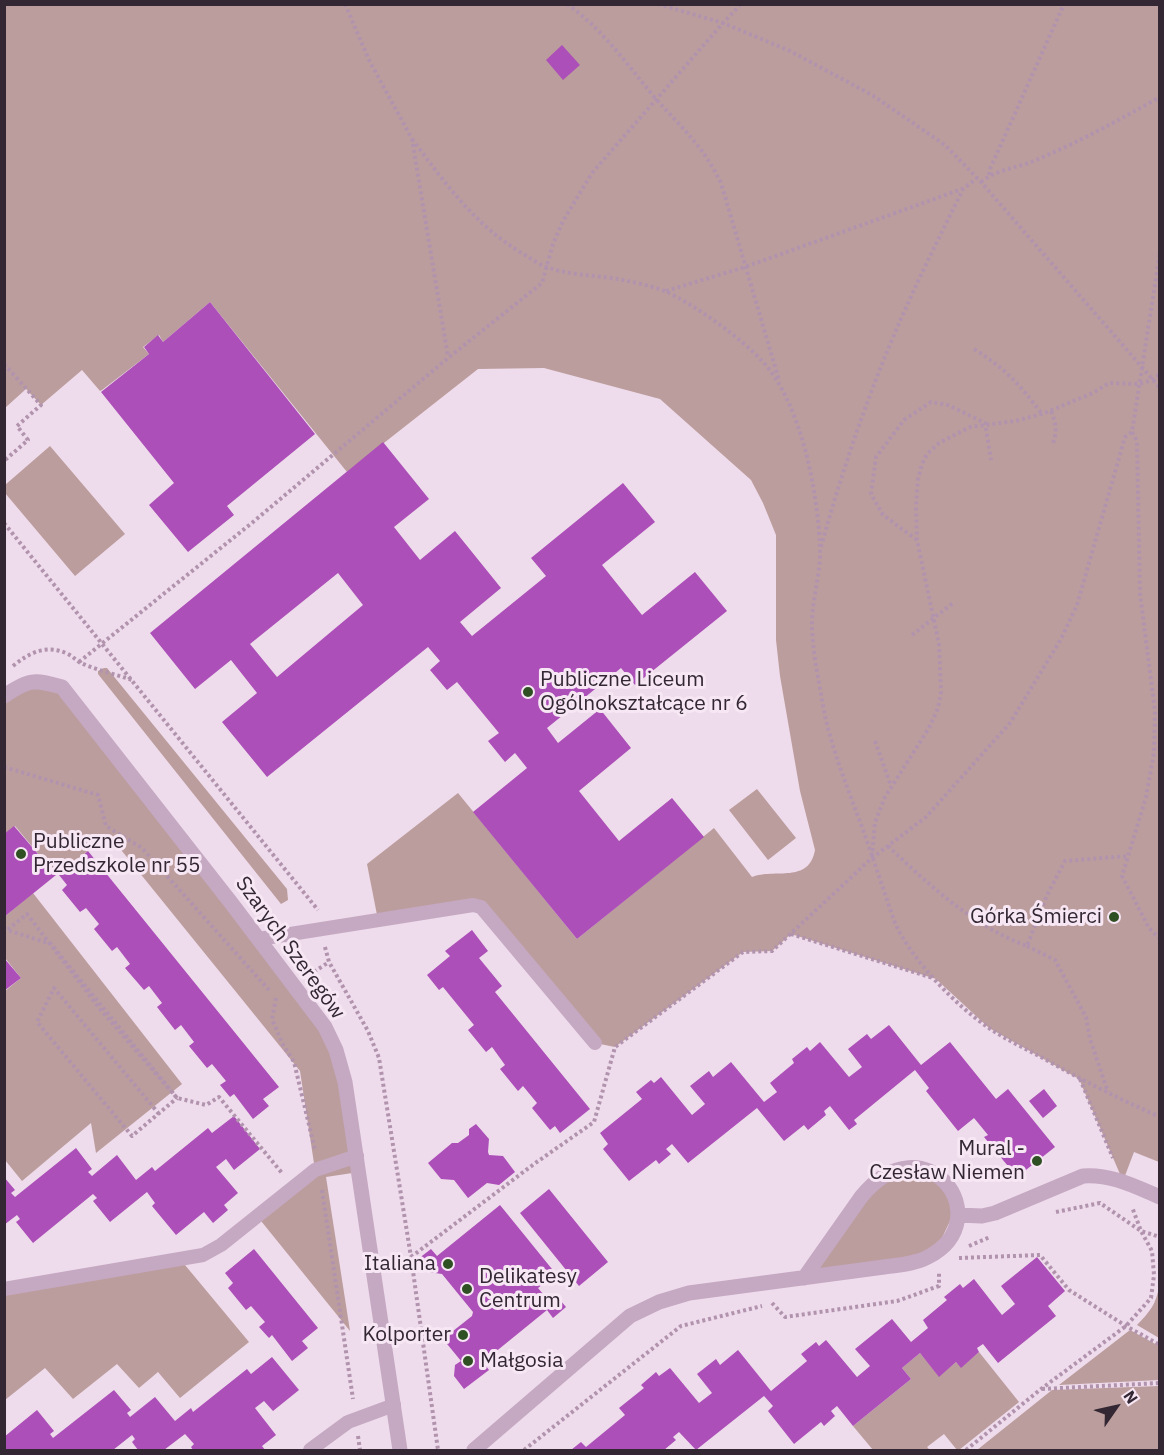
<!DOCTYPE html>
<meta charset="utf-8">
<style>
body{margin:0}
#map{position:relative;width:1164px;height:1455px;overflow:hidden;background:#eedbeb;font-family:"IBM Plex Sans",sans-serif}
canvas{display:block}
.frame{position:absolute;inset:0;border:6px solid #322733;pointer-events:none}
.north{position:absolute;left:1086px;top:1377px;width:60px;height:60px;-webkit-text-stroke:4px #f7e7f4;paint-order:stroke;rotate:56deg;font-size:16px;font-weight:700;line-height:24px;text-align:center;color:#322733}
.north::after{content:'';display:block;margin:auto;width:21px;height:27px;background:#322733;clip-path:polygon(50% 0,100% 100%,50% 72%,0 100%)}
</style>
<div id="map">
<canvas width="1164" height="1455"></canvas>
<div class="frame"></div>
<div class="north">N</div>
</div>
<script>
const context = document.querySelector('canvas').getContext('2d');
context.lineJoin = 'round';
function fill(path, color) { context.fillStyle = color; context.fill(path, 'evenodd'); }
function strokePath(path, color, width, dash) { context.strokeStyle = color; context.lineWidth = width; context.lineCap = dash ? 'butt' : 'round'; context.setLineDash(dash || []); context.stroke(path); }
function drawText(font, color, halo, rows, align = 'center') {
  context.font = font + ' "IBM Plex Sans",sans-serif'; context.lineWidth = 6; context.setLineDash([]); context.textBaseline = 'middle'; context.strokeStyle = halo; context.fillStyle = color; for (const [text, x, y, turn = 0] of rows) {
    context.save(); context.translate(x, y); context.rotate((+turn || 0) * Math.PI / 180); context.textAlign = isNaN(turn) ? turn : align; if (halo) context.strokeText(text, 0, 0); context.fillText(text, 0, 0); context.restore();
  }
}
const green = new Path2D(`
 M4 5H1159V1162L1134 1152 1123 1181 1079 1079 989 1028 936 979 791 934 772 951 743 952 615 1047 595 1043 481 907 378 920 367 864 458 793 577 939 714 828 752 877C775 868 809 884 815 850L800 791 780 676 776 640V535L763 503 751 480 660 399 544 368 478 369 347 472 210 302 163 342 159 335 143 347 149 354 102 390 100 391 82 370 41 405 26 389 5 408Z
 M50 446 125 534 75 576 5 493V485Z
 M104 668H107L287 889 288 900 281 904 98 674V671Z
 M21 685 62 687 325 1027 359 1172 326 1177 350 1331 257 1216 315 1170 300 1071 109 835 56 875 15 826 5 834V696Z
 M757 789 796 838 768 860 729 810Z
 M33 893 182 1084 96 1153 91 1123 22 1181 5 1160V991L21 978 5 958 4 917Z
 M929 1170 957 1206 935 1253 804 1278 871 1185Z
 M180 1259 249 1342 180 1398 158 1372 139 1388 117 1364 73 1399 45 1368 5 1400V1289Z
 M1159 1286 1160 1338H1159L1137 1325C1149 1313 1157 1303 1159 1286Z
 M1130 1330 1159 1346V1380L1059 1385Z
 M979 1352 1019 1402 959 1450H957L944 1434 927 1447 930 1450H873L853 1426 911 1379 902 1368 920 1353 939 1376 956 1362 961 1367Z
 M1159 1386V1450H977L1052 1390Z`);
const building = new Path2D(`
 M562 45 580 65 563 80 546 60Z
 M210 302 315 434 227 506 234 515 188 552 149 505 174 483 101 392 149 354 144 347 158 335 163 342Z
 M383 442 429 499 394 527 420 560 455 531 501 588 460 622 472 636 546 576 531 558 623 483 655 522 602 565 642 615 695 572 727 611 635 685 621 668 547 728 558 743 600 709 631 748 579 791 619 841 672 798 704 837 577 939 473 812 527 768 515 753 505 762 488 741 499 733 457 682 447 690 430 670 440 661 428 647 267 777 222 722 257 693 231 660 195 689 150 633ZM338 573 363 605 277 677 250 644Z
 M14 826 56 875 4 917V834Z
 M88 851 279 1087 263 1099 269 1106 253 1119 234 1094 230 1097 220 1085 226 1081 212 1064 207 1068 189 1046 194 1042 181 1025 175 1030 157 1007 162 1003 149 986 144 990 125 968 130 964 117 947 112 951 94 929 99 924 86 908 80 912 62 890 67 885 59 875Z
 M472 930 488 951 479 958 502 986 495 992 590 1109 560 1133 555 1126 550 1130 532 1108 537 1103 523 1086 518 1091 500 1069 505 1065 492 1047 486 1052 468 1030 474 1025 443 987 439 990 427 975 450 956 445 951Z
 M4 958 21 978 4 991Z
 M889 1025 921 1065 950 1042 996 1099 1008 1089 1055 1147 1017 1177 984 1137 988 1135 974 1118 958 1131 926 1091 929 1088 915 1070 854 1120 857 1124 849 1130 830 1106 824 1111 826 1115 808 1130 804 1125 784 1141 757 1108 688 1163 672 1144 666 1149 671 1154 659 1164 656 1160 629 1181 603 1149 608 1144 600 1133 642 1099 636 1092 651 1080 654 1083 661 1077 692 1115 705 1104 690 1086 709 1071 713 1077 731 1062 764 1102 777 1092 770 1083 794 1063 792 1059 807 1047 810 1051 820 1042 849 1077 862 1067 848 1049 867 1034 871 1039Z
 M1044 1089 1057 1106 1043 1118 1029 1101Z
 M234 1116 260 1149 234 1170 226 1159 216 1167 238 1193 224 1205 228 1210 213 1223 204 1212 176 1235 152 1206 155 1203 147 1192 110 1222 93 1201 97 1198 93 1194 33 1243 16 1222 20 1219 17 1215 4 1225V1177L15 1190 11 1193 15 1197 76 1148 92 1169 88 1172 92 1176 117 1155 136 1180 152 1167 155 1171 208 1128 212 1133Z
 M476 1124 489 1139 488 1152 489 1155 503 1156 515 1172 499 1185 487 1183 468 1198 454 1180 441 1179 428 1163 452 1143H458L469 1135V1129Z
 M549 1189 608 1262 579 1286 520 1213Z
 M500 1205 556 1274 538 1288 548 1300 555 1294 566 1307 553 1318 547 1310 483 1362 489 1370 464 1389 454 1376 455 1365 461 1361 443 1339 472 1316 473 1312 442 1274 428 1272 418 1259 431 1249 437 1256Z
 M254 1249 318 1328 302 1341 308 1348 292 1361 272 1335 269 1338 259 1327 265 1322 251 1306 246 1310 228 1288 233 1283 225 1273Z
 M1037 1257 1065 1291 1048 1306 1056 1316 998 1363 983 1344 977 1348 979 1352 961 1368 956 1362 939 1377 920 1353 902 1368 911 1379 853 1426 837 1406 831 1411 835 1416 824 1426 821 1422 794 1444 768 1411 773 1406 764 1396 696 1450 679 1432 673 1437 676 1440 664 1450H571L581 1442 586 1447 625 1415 619 1408 644 1388 641 1385 656 1372 659 1376 670 1368 699 1403 712 1393 697 1374 716 1359 720 1365 738 1350 771 1391 807 1361 801 1354 816 1342 819 1346 826 1340 857 1377 870 1366 855 1349 892 1319 911 1342 928 1328 923 1320 947 1300 944 1297 960 1284 963 1288 974 1279 1002 1315 1015 1304 1001 1286Z
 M272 1357 299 1390 273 1411 264 1401 255 1408 276 1435 262 1446 265 1450H193L191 1447 194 1444 185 1434 164 1450H138L132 1442 135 1439 132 1435 113 1450H4V1437L37 1410 54 1431 50 1434 53 1438 114 1390 131 1410 127 1413 130 1417 155 1397 175 1421 191 1408 193 1412 247 1369 251 1374Z`);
const path = new Path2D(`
 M345 4 369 60 412 139 448 357
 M567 4C603 29 628 66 656 99 683 129 703 146 721 183L779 380
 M658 4 723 23 790 51 872 95 945 145 981 182 1160 388
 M412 139C446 184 475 226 525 255 532 259 539 265 547 267 571 276 598 275 623 280 637 283 653 286 667 292 696 306 740 337 762 361 801 402 818 492 820 548 821 573 812 599 812 624 812 649 818 676 822 700 828 736 840 768 853 803 868 842 881 883 895 923 912 960 955 1005 989 1028 1005 1039 1024 1048 1041 1057 1080 1079 1119 1099 1160 1117
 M989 175 990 169 1064 4
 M981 182C997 169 1018 168 1036 160 1079 142 1119 120 1160 97
 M666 291 745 267 962 189
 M974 349C1006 369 1019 384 1042 414
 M4 364 41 405 17 426 28 440 4 461
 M1051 411C1057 426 1057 432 1052 446
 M1132 432 1137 441 1140 594 1155 711 1154 753 1146 797 1122 876 1149 928 1160 939
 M4 523 318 910
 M917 540 883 515 871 494 876 457 904 420 931 402 948 405 985 423 991 460
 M821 547C844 463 873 380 909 301 926 263 945 226 963 189L977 178
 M912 635 953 603
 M79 662 253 522 448 358 542 283 553 244 563 221 592 173 723 23 741 4
 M13 666C30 652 47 644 68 654 72 656 75 659 79 662 95 670 115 674 132 680
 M875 741 891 786
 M4 767 98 795 106 826 142 848 269 990
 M888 846C929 885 973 926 1027 946L1047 895 1065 861 1128 856
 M872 857 875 822 885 797 929 728 938 708 941 692 939 644 917 540 916 507 918 479 922 464 927 454 939 443 970 427 1015 421 1042 414 1093 393 1109 383 1139 384 1152 380 1160 374
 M791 934 933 978
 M1027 946 1055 960 1086 1017 1090 1039 1108 1092
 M325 947 329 962 368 1031 379 1058 411 1257 438 1450
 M309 975 329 962
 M276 998 272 1019 282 1043 294 1062 315 1150
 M1080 1079 1113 1158
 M177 1098 51 944 7 930 27 914 100 1009 177 1098 206 1105 219 1097 282 1173
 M159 1114 54 988 37 1022 132 1136 177 1098
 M322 1190 353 1399
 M1056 1212 1100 1203 1141 1231 1160 1237
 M969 1246 990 1237
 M411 1257 534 1164 594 1122 615 1047 743 952 772 951 872 858 926 817 1010 723 1061 639 1077 605 1125 437 1132 432 1160 252
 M959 1258 1040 1255 1069 1290 1126 1326 1160 1345
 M772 1303 785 1317 897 1301 939 1286V1273
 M1042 1389 1160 1383
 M358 1436 360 1450
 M524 1450 681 1326 762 1306
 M966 1450 1041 1389 1126 1326 1151 1298 1154 1275 1152 1251 1141 1231 1132 1207`);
const lane = new Path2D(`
 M259 939 473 905 481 907 595 1043
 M4 1289 203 1255 221 1245 315 1170 357 1156
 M310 1450 348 1422 394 1405`);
const street = new Path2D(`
 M4 696C29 679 34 679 62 687L232 904 325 1027 336 1050 345 1082 400 1450
 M958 1215 982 1216 995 1213 1083 1176C1111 1174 1134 1186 1160 1197
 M474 1450 630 1316 659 1302 689 1293 884 1267C898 1265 915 1264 928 1257 1001 1219 925 1118 861 1197L804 1278`);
const markers = [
 [528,692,6,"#2f5022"],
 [21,854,6,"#2f5022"],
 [1114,917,6,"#2f5022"],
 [1037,1161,6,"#2f5022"],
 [448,1264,6,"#2f5022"],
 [467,1289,6,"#2f5022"],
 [463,1335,6,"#2f5022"],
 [468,1361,6,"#2f5022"]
];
const poiNames = [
 ["Publiczne Liceum",540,680],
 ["Ogólnokształcące nr 6",540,704],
 ["Publiczne",33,842],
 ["Przedszkole nr 55",33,866],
 ["Górka Śmierci",1102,917,"right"],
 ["Mural -",1025,1149,"right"],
 ["Czesław Niemen",1025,1173,"right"],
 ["Italiana",436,1264,"right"],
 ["Delikatesy",479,1277],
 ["Centrum",479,1301],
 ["Kolporter",451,1335,"right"],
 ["Małgosia",480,1361]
];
const streetNames = [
 ["Szarych Szeregów",290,948,54]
];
fill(green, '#bc9d9d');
fill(building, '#ac4fb8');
strokePath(path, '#b193ae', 4, [3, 3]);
strokePath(lane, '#c5a8c2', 14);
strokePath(street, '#c5a8c2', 15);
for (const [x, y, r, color] of markers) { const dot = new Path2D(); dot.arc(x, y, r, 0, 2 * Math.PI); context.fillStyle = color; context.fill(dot); strokePath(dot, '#f7e7f4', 2); }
drawText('21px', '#322733', '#f7e7f4', poiNames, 'left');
drawText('21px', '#322733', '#f7e7f4', streetNames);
</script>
